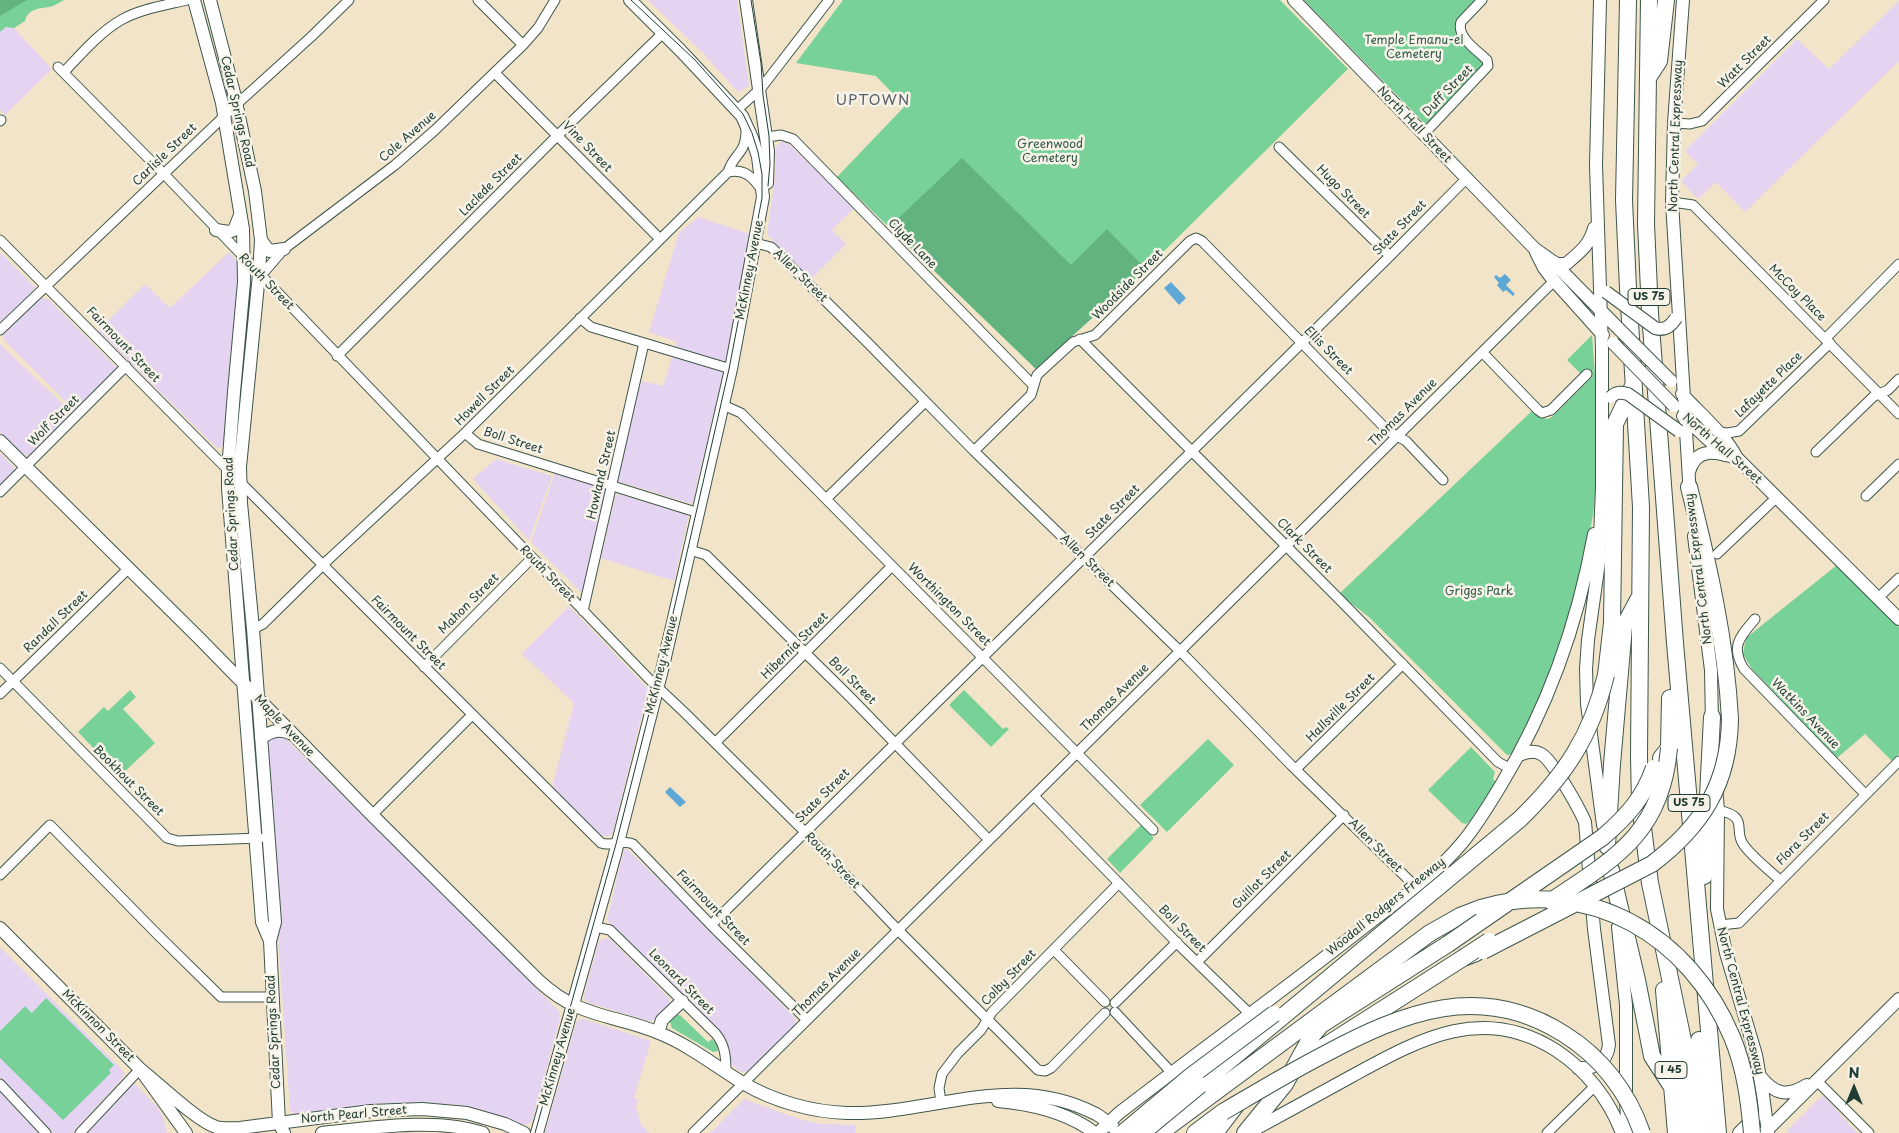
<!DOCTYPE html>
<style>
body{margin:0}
#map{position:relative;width:1899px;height:1133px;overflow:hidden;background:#f2e4c9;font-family:"Playpen Sans",sans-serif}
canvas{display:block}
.north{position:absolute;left:1829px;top:1063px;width:50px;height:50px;-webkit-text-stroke:4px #f7f3e8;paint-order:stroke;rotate:0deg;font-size:14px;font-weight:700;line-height:20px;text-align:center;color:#1f3d34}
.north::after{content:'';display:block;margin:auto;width:18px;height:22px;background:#1f3d34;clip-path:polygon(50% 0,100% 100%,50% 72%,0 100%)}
</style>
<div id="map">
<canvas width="1899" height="1133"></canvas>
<div class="north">N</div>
</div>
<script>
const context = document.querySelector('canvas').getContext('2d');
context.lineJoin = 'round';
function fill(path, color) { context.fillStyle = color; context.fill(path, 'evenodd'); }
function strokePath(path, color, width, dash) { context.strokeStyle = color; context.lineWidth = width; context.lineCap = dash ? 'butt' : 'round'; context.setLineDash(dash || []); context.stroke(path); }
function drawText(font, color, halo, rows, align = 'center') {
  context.font = font + ' "Playpen Sans",sans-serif'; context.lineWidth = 5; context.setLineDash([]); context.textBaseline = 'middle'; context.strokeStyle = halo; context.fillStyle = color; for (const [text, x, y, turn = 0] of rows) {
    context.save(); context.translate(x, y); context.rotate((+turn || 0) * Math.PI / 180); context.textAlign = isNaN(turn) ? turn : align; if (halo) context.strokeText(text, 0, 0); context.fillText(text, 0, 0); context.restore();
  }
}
const built = new Path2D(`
 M648 0H737L749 86 738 92 702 52Z
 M1899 1V61L1745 212 1716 182 1698 199 1681 181 1698 164 1685 151 1797 39 1829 69Z
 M6 27 14 28 52 69 5 115 0 109V32Z
 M786 141 854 208 832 230 846 244 810 280 767 234 775 178 776 147 781 142Z
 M698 217 750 234 728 354 692 504 614 480 638 380 663 386 677 342 649 332 679 233Z
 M0 252 35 287 33 291 0 323Z
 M229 252 241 265 225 444 221 447 217 448 98 331 145 284 170 308Z
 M40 298 48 299 117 368 75 411 4 340 3 334Z
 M0 344 71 412 70 416 28 456 22 453 0 432Z
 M0 453 13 466 14 470 12 475 0 486Z
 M496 459 552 476 529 540 473 479Z
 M555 473 607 489 583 594 531 542Z
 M618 494 685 514 688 517 674 581 601 558 615 497Z
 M569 606 648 689 614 828 612 834 608 836H602L598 833 552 788 574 703 522 654Z
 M283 736 559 1011 560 1018 547 1067 532 1121 529 1124 521 1125 480 1109 452 1104 387 1103 295 1114 290 1110 265 746 269 737Z
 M626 848 682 902 795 1018V1025L750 1071 741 1072 733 1066 727 1051 607 920 624 850Z
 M606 938 610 939 669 998V1004L655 1020 649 1021 589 1003 585 1000 584 995 599 941Z
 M0 947 125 1073 121 1080 72 1133H53L0 1077Z
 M584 1019 651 1041 634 1098 638 1099 636 1107 641 1124 650 1133H545L576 1023 579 1020Z
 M131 1083H134L157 1107 163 1117 167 1133H86Z
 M0 1092 39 1133H0Z
 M1822 1096H1824L1857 1133H1789L1787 1131Z
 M744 1099 802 1120 822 1124 856 1125 855 1133H710Z`);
const green = new Path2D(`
 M0 0H64C61 2 57 4 53 6 42 9 28 7 25 21L14 28 6 27 0 32Z
 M843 0H1280L1348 69 1146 269 1036 369 837 177 905 106 876 76 796 63Z
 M1304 0H1478C1472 6 1460 16 1457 24 1453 39 1476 55 1485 64L1428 127Z
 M1592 335 1595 374H1598V471L1593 515 1581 579 1550 677 1513 754 1507 755 1369 617 1339 594 1534 409 1539 417 1547 419 1552 417 1593 376 1587 369 1581 374 1567 360Z
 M1837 565 1899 627V754L1892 761 1865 734 1837 758 1752 669 1743 654 1746 638Z
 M130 690 136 697 123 709 155 743 120 776 78 732 104 707 108 711Z
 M964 690 1003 729 1006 727 1009 729 991 747 949 705Z
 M1208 739 1234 765 1167 832 1140 805Z
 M1471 747 1495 772 1493 779 1496 782 1470 821 1466 824 1462 823 1428 790Z
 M1141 825 1154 838 1120 873 1107 859Z
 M46 998 114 1065 109 1070 111 1073 63 1120 0 1058V1031L25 1006 32 1013Z
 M675 1015H680L708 1042 712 1039 717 1045 718 1051 713 1052 672 1028 670 1022Z`);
const forest = new Path2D(`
 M0 0H27L0 16Z
 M962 158 1071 265 1107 229 1146 269 1036 369 889 227Z`);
const water = new Path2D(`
 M1505 274 1511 280 1506 285 1515 294 1513 296 1506 290 1503 292 1497 285 1499 283 1494 277 1496 275 1500 278Z
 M1171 282 1186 298 1179 305 1164 288Z
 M670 787 686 802 680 807 665 792Z`);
const street = new Path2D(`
 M478 0 523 45
 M58 67 164 174 649 679 685 713 799 826 898 930 1038 1070 1045 1071 1051 1068 1105 1013
 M64 72C81 54 100 32 121 20 140 9 166 5 187 0
 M495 73 660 239
 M737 110 762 87 829 0
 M0 121 1 120
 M1674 123 1690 124 1702 121 1824 0
 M1423 135 1488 66 1487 60C1478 51 1456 37 1461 22L1482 0
 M767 137 781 135 793 139 1033 385
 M1279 147 1390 256
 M728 172C745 168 753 178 762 190
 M1672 202 1693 205 1899 414
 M0 240 231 473
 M755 243 771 247 868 343 974 451 1187 658 1291 765 1415 886
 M259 274 265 271 284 249 395 165 435 130 523 45 538 28 555 0
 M580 318 591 327 731 369
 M0 330 237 104 312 36 349 0
 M1080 339 1339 599 1498 762 1511 769
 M1825 339 1899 264
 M1482 352 1538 410 1542 413 1551 410 1587 374
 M337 356 558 135 663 33
 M723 405 741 413 1153 830
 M1719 432 1728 433 1739 431 1830 343
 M465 433 478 444 699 513
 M974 451 1031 395 1037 375 1073 342 1095 335 1190 241 1196 238 1202 241 1388 431 1406 441 1443 480
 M1816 452 1874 396 1888 390 1899 379
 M240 482 601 843C612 847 623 839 633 844L711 925 807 1020
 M0 492 126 366
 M1866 496 1899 464
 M826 499 925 402
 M690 550 706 555 850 697 989 840
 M1717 554 1777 497
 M1878 598 1899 578
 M583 611 644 343
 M1755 619C1740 637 1730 646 1744 669L1865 794
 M253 629 263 624 329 559 465 433 728 172C734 152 747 155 746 127
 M424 667 532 558
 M0 668 167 838 178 841 260 838
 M0 694 129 568
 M715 743 892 566
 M1296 769 1403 664
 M1034 796 1181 947 1250 1014
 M1718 810C1750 817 1733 829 1743 844 1751 856 1769 870 1780 880
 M372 815 472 715
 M0 875 50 825 156 933 221 997H272
 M711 925 1390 256 1466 179
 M1720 925 1739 923 1899 761
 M595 927 610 930 716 1034C725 1045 726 1057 726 1072
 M1054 950 1105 1002
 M1197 962 1344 815
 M1115 1003 1177 942
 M1115 1012 1172 1073
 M1816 1080 1869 1133
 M0 1084 46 1133
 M941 1102 939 1088 942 1074 958 1053 981 1030 992 1012 1119 883
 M80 1133 140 1069
 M693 1133 1554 281
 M1547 1133 1595 1086`);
const secondary = new Path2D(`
 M194 0 222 103 243 229 244 282 234 392 228 470V488L262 922 270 941
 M210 0 234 93 255 191 261 240 259 274 240 467 241 503 253 629 275 922 270 941 279 1123 284 1133
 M746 0 768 151 767 183
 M1294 0 1535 249 1552 261 1616 326
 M1600 0 1596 165 1602 350V487L1599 562 1588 640 1586 669 1587 704 1603 825
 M1683 0 1674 123 1672 202 1690 496
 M216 230 229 232 234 230 240 215
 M261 240 269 251 284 249
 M1536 252 1544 268 1550 276 1603 335
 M1552 261 1557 264H1566C1580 252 1589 246 1594 228
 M1682 394C1701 415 1724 433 1737 458
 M1683 416 1725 455
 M0 441 200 639 372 815 539 981C550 991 562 1000 576 1006 602 1018 632 1021 659 1033 689 1045 715 1066 743 1083 773 1101 812 1112 847 1113 933 1115 1012 1070 1096 1114 1105 1119 1112 1127 1120 1133
 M1689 472C1696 446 1717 452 1737 458L1899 619
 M1694 536 1711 670 1712 725
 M261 738C271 731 280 728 292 734
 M1519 755C1526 752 1534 750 1541 754 1552 759 1580 810 1585 822L1594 929 1609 1045C1607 1062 1595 1069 1578 1068
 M1716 787 1718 810 1717 909 1726 953 1756 1055 1763 1095 1768 1133
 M1618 927 1626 1005V1102L1628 1133
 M0 928 140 1069 186 1133
 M658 1032 662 1020 682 1001
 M140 1069C158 1083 197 1121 216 1127 224 1129 232 1128 240 1128L371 1111 422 1109 467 1113 505 1124 524 1133
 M1760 1076C1775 1095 1787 1097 1807 1085
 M998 1101C1032 1104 1067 1112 1095 1133
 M322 1133C370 1128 437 1117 483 1133
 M537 1133 614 858 663 666 731 369 763 197 758 157 752 138 742 116 681 51 630 0
 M1098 1133 1119 1113C1197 1053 1277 995 1355 934 1391 905 1432 879 1462 843 1477 825 1489 805 1501 785 1548 708 1578 622 1594 534
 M1248 1133C1283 1114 1317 1095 1352 1076 1420 1039 1483 1003 1557 1051 1587 1071 1609 1100 1622 1133
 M1739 1133 1755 1117
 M1764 1133 1899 999`);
const highway = new Path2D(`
 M1628 0 1624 200 1628 288 1641 507 1639 756 1640 804 1650 883 1684 1045 1692 1133
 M1649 0 1646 224 1650 313 1675 643 1718 1133
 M1650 75 1659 61 1666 0
 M1689 487C1708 563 1726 640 1730 719
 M1606 675 1612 623 1615 424 1633 386
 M1661 758 1669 748 1670 698
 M1607 846 1612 764 1624 626 1639 598
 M1611 870 1637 980 1652 1056 1672 1087
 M1704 876 1712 717
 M1664 990 1676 1133
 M1699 1040 1704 1133
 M1314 1053 1463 958 1476 953
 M1200 1085 1311 993
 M1160 1133 1430 933 1460 916 1481 908
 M1195 1133 1223 1112
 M1215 1133 1237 1104
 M1245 1133 1285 1084 1311 1037 1321 1025 1448 944`);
const tram = new Path2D(`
 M751 0 761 63 763 95 769 136 770 164 768 186
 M535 1133 616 844 661 666 729 369 762 198V174L758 152 752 133 743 114 695 60 631 0`);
const secondaryBridge = new Path2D(`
 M1606 292 1655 328C1665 331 1671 326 1676 318
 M1616 326 1671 381
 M1613 343 1674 406
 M1611 397C1616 392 1620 392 1628 394L1679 431`);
const highwayBridge = new Path2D(`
 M1551 901C1616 858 1662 832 1669 748
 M1481 908C1589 876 1690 936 1732 1037 1745 1068 1749 1100 1752 1133
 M1448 944 1603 837C1627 816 1643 799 1654 768
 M1483 951 1652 864C1702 826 1729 784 1730 719
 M1463 958 1489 941
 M1311 993 1520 819C1565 775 1591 737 1606 675
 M1223 1112C1257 1092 1290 1072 1325 1054 1404 1012 1480 981 1564 1034 1601 1057 1628 1092 1642 1133
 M1123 1133 1191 1076 1274 1014
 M1142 1133 1200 1085`);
const shields = [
 [1649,297,42],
 [1689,803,42],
 [1671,1070,32]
];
const shieldNames = [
 ["US 75",1649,297],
 ["US 75",1689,803],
 ["I 45",1671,1070]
];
const parkNames = [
 ["Temple Emanu-el",1414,41],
 ["Cemetery",1414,55],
 ["Greenwood",1050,145],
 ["Cemetery",1050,159],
 ["Griggs Park",1479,592]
];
const streetNames = [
 ["Watt Street",1745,62,-45],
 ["Duff Street",1448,91,-46],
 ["Cedar Springs Road",237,112,77],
 ["North Hall Street",1414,125,46],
 ["North Central Expressway",1676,136,-88],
 ["Cole Avenue",408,137,-41],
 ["Vine Street",587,147,46],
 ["Carlisle Street",165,155,-44],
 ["Laclede Street",491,185,-45],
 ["Hugo Street",1343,192,45],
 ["State Street",1400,228,-46],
 ["Clyde Lane",912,244,46],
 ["McKinney Avenue",750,270,-79],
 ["Allen Street",800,276,44],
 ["Routh Street",266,282,46],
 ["Woodside Street",1128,285,-45],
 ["McCoy Place",1797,293,45],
 ["Fairmount Street",123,345,46],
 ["Ellis Street",1328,351,45],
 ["Lafayette Place",1769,385,-44],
 ["Howell Street",485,396,-45],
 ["Thomas Avenue",1403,413,-45],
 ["Wolf Street",54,421,-45],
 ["Boll Street",513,441,18],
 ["North Hall Street",1722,449,41],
 ["Howland Street",602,475,-77],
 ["State Street",1113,512,-45],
 ["Cedar Springs Road",232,514,-93],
 ["Clark Street",1304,546,45],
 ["Allen Street",1087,561,44],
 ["North Central Expressway",1699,569,-97],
 ["Routh Street",547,574,46],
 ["Mahon Street",469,604,-45],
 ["Worthington Street",949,605,45],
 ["Randall Street",56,622,-44],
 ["Fairmount Street",408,633,45],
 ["Hibernia Street",795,646,-45],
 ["McKinney Avenue",662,665,-76],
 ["Boll Street",852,681,45],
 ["Thomas Avenue",1115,698,-45],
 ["Hallsville Street",1341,708,-45],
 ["Watkins Avenue",1805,714,46],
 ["Maple Avenue",284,726,46],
 ["Bookhout Street",128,781,45],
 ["State Street",823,796,-45],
 ["Flora Street",1803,839,-45],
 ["Allen Street",1375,846,45],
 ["Routh Street",832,861,46],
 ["Guillot Street",1262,880,-45],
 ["Woodall Rodgers Freeway",1386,907,-39],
 ["Fairmount Street",713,908,46],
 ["Boll Street",1182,929,45],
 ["Colby Street",1009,978,-46],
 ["Leonard Street",681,982,45],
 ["Thomas Avenue",827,983,-45],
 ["North Central Expressway",1740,1001,75],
 ["McKinnon Street",98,1026,45],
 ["Cedar Springs Road",274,1032,-93],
 ["McKinney Avenue",558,1057,-74],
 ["North Pearl Street",354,1115,-5]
];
const quarterNames = [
 ["UPTOWN",873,101]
];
fill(built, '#e4d3f1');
fill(green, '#78d198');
fill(forest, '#62b380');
fill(water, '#5ea8d6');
strokePath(street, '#3f564a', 11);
strokePath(secondary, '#3f564a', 14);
strokePath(highway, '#3f564a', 18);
strokePath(street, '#fff', 9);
strokePath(secondary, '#fff', 12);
strokePath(highway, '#fff', 16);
strokePath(tram, '#1f3d34', 1);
strokePath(secondaryBridge, '#3f564a', 14, []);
strokePath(highwayBridge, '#3f564a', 18, []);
strokePath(secondaryBridge, '#fff', 12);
strokePath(highwayBridge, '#fff', 16);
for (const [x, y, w] of shields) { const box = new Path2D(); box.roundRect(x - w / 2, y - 8.5, w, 17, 4); context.fillStyle = '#f7f3e8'; context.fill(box); strokePath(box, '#1f3d34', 1); }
drawText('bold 11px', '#1f3d34', null, shieldNames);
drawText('12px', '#315b48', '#f7f3e8', parkNames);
drawText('12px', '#1f3d34', '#f7f3e8', streetNames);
context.letterSpacing = '1px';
drawText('15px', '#59606a', '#f7f3e8', quarterNames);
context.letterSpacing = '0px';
</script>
